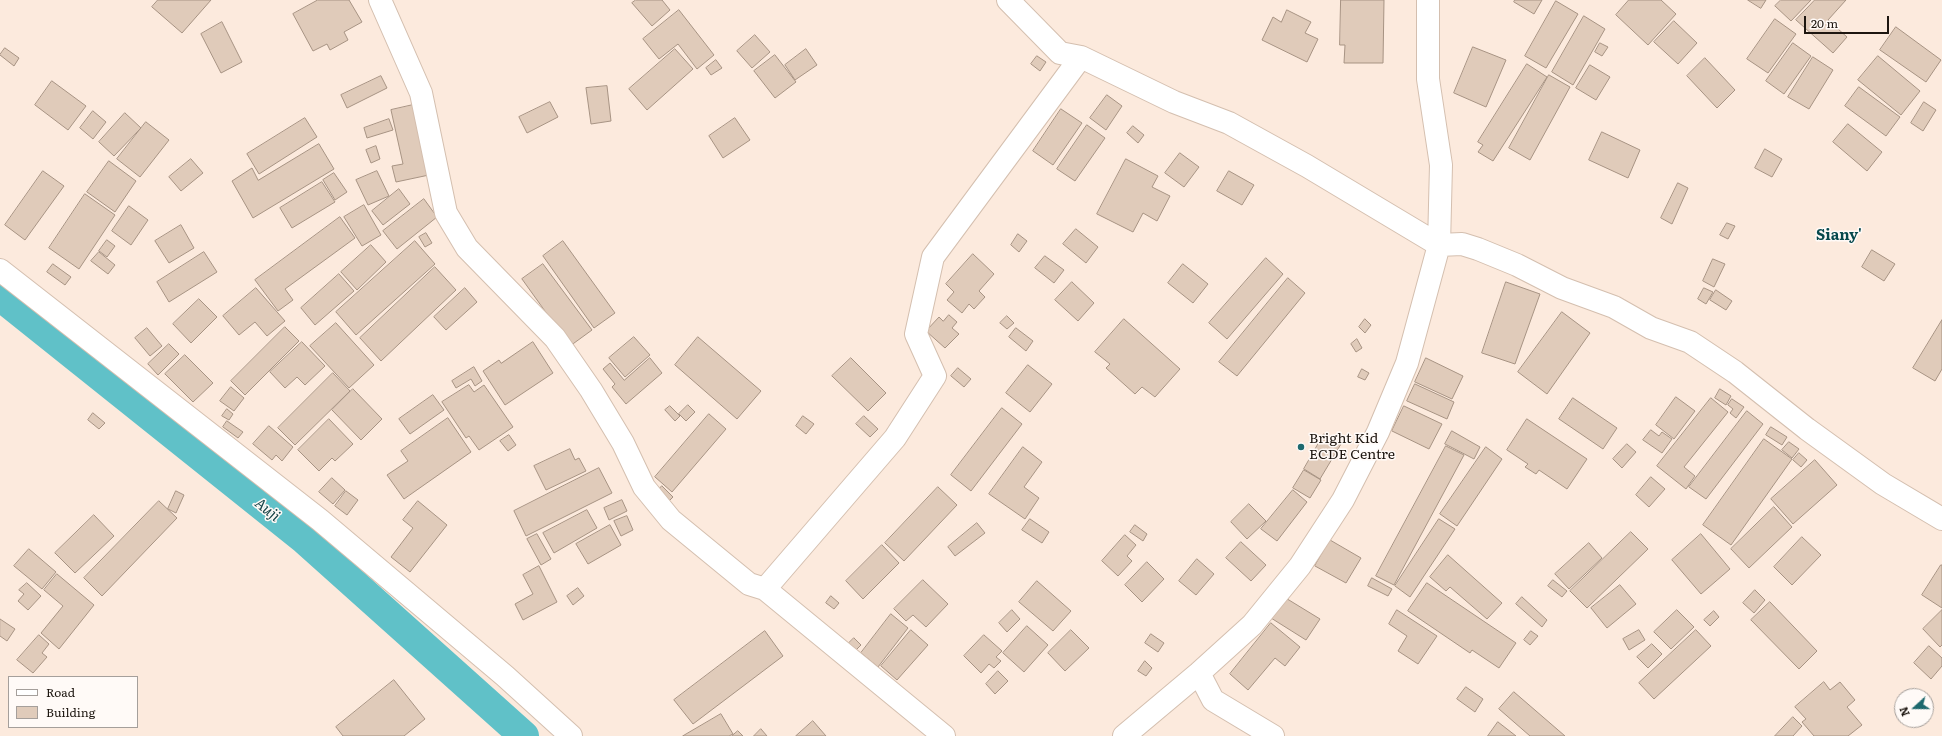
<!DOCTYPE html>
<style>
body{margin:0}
#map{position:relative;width:1942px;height:736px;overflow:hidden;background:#fceadd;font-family:Literata,serif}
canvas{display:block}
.legend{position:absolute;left:8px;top:676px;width:130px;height:52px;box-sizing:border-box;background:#fffaf7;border:1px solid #a59f9b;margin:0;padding:5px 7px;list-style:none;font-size:12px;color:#1d1610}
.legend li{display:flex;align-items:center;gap:8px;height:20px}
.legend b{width:20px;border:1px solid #a59f9b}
.north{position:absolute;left:1894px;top:688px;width:40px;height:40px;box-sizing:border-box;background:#fffaf7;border:1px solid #a59f9b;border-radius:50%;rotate:249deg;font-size:11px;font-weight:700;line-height:16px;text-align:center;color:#1d1610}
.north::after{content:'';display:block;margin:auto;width:14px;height:18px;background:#1d696e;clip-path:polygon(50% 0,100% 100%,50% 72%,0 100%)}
.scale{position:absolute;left:1804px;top:16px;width:85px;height:18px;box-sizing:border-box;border:2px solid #1d1610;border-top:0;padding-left:5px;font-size:12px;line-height:14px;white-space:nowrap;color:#1d1610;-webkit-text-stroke:3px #fffaf7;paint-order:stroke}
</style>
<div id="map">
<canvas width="1942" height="736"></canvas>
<ul class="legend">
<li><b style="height:5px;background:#fff"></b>Road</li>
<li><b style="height:11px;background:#e0cbba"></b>Building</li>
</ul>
<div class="north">N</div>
<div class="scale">20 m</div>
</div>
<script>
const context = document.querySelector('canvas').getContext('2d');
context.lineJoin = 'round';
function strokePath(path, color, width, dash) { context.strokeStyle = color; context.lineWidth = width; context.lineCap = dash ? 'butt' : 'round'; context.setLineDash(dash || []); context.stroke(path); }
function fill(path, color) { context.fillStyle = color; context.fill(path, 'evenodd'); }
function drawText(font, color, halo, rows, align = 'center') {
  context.font = font + ' Literata,serif'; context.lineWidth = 3; context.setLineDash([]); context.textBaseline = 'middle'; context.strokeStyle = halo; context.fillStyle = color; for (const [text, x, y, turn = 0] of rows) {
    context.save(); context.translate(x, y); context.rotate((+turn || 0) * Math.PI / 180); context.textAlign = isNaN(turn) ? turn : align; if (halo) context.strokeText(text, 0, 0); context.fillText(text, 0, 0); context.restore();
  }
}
const canal = new Path2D(`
 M0 296 304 539 524 736`);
const building = new Path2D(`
 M158 0H211L182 33 152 7Z
 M318 0H349L362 22 344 32 348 40 330 50 327 44 313 51 293 14Z
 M636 0H662L670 10 652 26 632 3Z
 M1341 0H1384L1383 63H1344L1345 45H1340Z
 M1515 0H1542L1534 14 1514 2Z
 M1629 0H1661L1676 14 1648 45 1616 15Z
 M1748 0H1766L1761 8Z
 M1781 0H1811L1791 21 1775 6Z
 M1815 0H1846L1828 20 1847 37 1833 53 1796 20Z
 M1556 1 1578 14 1546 68 1525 56Z
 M679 10 714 55 697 69 678 44 659 59 643 39Z
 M1287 10 1311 22 1305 33 1318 39 1307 62 1262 40 1273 17 1281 22Z
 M1584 16 1605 29 1573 85 1552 72Z
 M1775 19 1796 34 1768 73 1747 59Z
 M1674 21 1697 43 1678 64 1654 42Z
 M222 22 242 62 221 73 201 34Z
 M1896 27 1941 60 1926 82 1880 50Z
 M755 35 770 52 752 68 737 51Z
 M1600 43 1608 47 1602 56 1595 52Z
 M1793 43 1811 56 1784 94 1766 81Z
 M1473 47 1506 60 1486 107 1454 93Z
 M5 48 19 58 14 66 0 55Z
 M675 49 693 69 647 110 629 89Z
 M806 49 817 65 795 80 785 65Z
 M775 55 796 82 775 98 754 71Z
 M1037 56 1046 62 1040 71 1031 64Z
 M1878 56 1920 91 1901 115 1858 80Z
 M1813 57 1833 70 1809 109 1788 97Z
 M1705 58 1735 90 1717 108 1687 76Z
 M716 60 722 68 711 75 706 68Z
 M1527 64 1547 77 1493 161 1478 152 1483 145 1478 142Z
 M1590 65 1610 77 1596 100 1576 88Z
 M1549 75 1570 87 1530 160 1509 148Z
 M381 76 387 88 347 108 341 95Z
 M52 81 86 106 68 130 35 105Z
 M607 86 611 121 591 124 586 88Z
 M1859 87 1900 117 1886 136 1845 106Z
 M1107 95 1122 106 1106 130 1090 118Z
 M550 102 558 117 527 133 519 117Z
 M1924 102 1936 110 1923 131 1911 123Z
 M413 105 429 175 396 182 392 166 403 164 391 110Z
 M1061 109 1082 123 1053 165 1033 151Z
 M93 111 106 122 93 139 80 128Z
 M125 113 141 128 114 156 99 142Z
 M305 118 317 137 259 174 247 154Z
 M735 118 750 140 723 158 709 136Z
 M389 119 393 130 367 138 364 128Z
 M146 122 169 140 140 177 117 159Z
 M1848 124 1882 152 1867 171 1833 142Z
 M1087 125 1105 138 1075 181 1057 169Z
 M1133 126 1144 135 1138 143 1127 133Z
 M1602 132 1640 150 1628 178 1589 160Z
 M319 144 334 169 253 218 232 181 252 168 258 180Z
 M376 146 380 159 371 163 366 150Z
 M1765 149 1782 159 1772 177 1755 168Z
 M1180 153 1199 167 1184 187 1165 173Z
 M191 159 203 173 181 191 169 177Z
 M1126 159 1158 176 1152 187 1170 196 1157 221 1143 213 1133 232 1097 214Z
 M109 161 136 181 115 212 87 192Z
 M43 171 64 186 25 240 5 225Z
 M377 171 389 196 368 205 356 180Z
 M1229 171 1254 185 1242 205 1217 191Z
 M334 173 347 192 335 200 323 180Z
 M322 182 335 202 292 228 280 208Z
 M1678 183 1688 188 1672 224 1661 218Z
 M399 189 410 204 383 225 372 211Z
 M85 194 115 215 79 269 49 248Z
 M424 199 437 217 397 249 383 231Z
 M364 205 381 235 362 246 344 217Z
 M129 206 148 220 131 245 112 231Z
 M340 217 355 238 285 289 293 300 278 311 255 280Z
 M1727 223 1735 226 1728 239 1720 235Z
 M181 225 194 248 169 263 155 241Z
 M1076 229 1098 247 1086 263 1063 244Z
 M426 233 432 243 425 247 419 237Z
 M1018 234 1027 241 1019 252 1011 245Z
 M107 240 115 246 107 257 99 251Z
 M415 241 435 264 356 335 336 312Z
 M563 241 615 313 594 328 543 256Z
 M371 245 386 262 357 290 341 272Z
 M1872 250 1895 264 1884 281 1862 267Z
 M99 252 115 265 108 274 91 261Z
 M204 252 217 272 169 302 157 282Z
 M973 254 994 274 979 291 985 297 974 309 969 304 962 313 947 300 954 292 946 284Z
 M1045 256 1064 270 1054 283 1035 268Z
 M1266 258 1283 274 1227 339 1209 323Z
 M1713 259 1725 264 1714 287 1703 281Z
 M53 264 71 277 65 285 47 272Z
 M543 264 592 330 570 346 522 279Z
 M1183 264 1208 284 1193 303 1168 283Z
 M435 267 456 290 381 361 360 338Z
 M339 274 354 291 315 325 301 308Z
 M1288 278 1305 293 1237 376 1219 362Z
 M1072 282 1094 303 1078 321 1055 300Z
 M1506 282 1540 294 1515 364 1482 353Z
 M256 288 285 321 267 336 255 322 239 335 223 316Z
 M465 288 477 302 446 330 434 317Z
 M1704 288 1713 292 1706 304 1698 299Z
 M1716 290 1732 301 1726 310 1710 300Z
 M199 299 217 317 191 343 173 324Z
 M1562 312 1590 333 1547 394 1518 372Z
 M949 315 957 322 952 328 959 334 945 348 926 331 939 317 943 321Z
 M1007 316 1014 323 1007 329 1000 323Z
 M1124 319 1180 369 1155 397 1142 387 1135 394 1106 368 1110 364 1095 352Z
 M1365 319 1371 325 1365 333 1359 327Z
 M1942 320V369L1935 381 1913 368Z
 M336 323 374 365 349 388 310 346Z
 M285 327 299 341 245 395 231 381Z
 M147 328 162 346 150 356 135 338Z
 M1016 328 1033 341 1026 351 1009 337Z
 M634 337 650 355 625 377 609 358Z
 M698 337 761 391 737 419 675 365Z
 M1357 339 1362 348 1356 352 1351 344Z
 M302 342 325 366 305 385 297 377 285 388 270 372Z
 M533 342 553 373 505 405 483 371 499 360 501 363Z
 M169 344 179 354 158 375 148 364Z
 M185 355 213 383 193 402 165 374Z
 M650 358 662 373 626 404 612 387 615 384 603 369 610 363 624 380Z
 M851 358 886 393 868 411 832 376Z
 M1426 358 1463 376 1452 399 1415 382Z
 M1028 365 1052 384 1030 412 1006 393Z
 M474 367 482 381 475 386 471 379 456 388 452 381Z
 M958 368 971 379 964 387 951 376Z
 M1362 369 1369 373 1365 380 1358 377Z
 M333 373 350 391 295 445 278 428Z
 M1415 384 1454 402 1447 419 1407 401Z
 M469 385 474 392 484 385 513 427 479 450 469 436 466 438 442 402Z
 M231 387 244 398 234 411 220 401Z
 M353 389 382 419 361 440 332 410Z
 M1720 389 1731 396 1726 405 1715 398Z
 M433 395 444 410 410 434 399 419Z
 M1676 397 1695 411 1674 439 1656 425Z
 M1573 398 1617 428 1603 449 1559 419Z
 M1711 398 1728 412 1684 467 1695 476 1686 489 1657 466Z
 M1732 399 1744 407 1736 418 1730 413 1733 409 1728 405Z
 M688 405 695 412 686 421 679 414Z
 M670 406 680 416 675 421 665 410Z
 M1404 406 1442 424 1429 449 1392 431Z
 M1002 408 1022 424 971 491 951 475Z
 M227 409 233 414 229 420 222 416Z
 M1747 411 1763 424 1706 499 1689 487Z
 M93 413 105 423 99 429 88 420Z
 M709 414 726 429 672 492 655 477Z
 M803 416 814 424 806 434 796 426Z
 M864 416 878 429 870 437 856 424Z
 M448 418 471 452 404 499 387 475 408 461 401 451Z
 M329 419 353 444 335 461 332 458 319 471 298 450Z
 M1527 419 1587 459 1567 489 1539 470 1536 474 1525 467 1528 464 1507 450Z
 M227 421 243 432 238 438 223 427Z
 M269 426 293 447 282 461 276 455 272 460 253 444Z
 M1771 427 1787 437 1782 445 1766 435Z
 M1651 430 1659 436 1662 432 1672 439 1662 453 1643 440Z
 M1452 431 1480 447 1474 459 1445 444Z
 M1324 434 1341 444 1320 479 1304 469Z
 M509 435 516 445 508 451 500 441Z
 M1764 439 1792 459 1731 545 1703 525Z
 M1789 442 1799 449 1792 458 1782 450Z
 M1627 444 1636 452 1622 468 1613 459Z
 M1446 446 1464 455 1394 585 1376 576Z
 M1023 447 1042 462 1024 487 1039 498 1025 519 989 494Z
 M1486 447 1502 459 1457 526 1440 514Z
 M570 449 575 460 579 458 586 471 546 490 534 466Z
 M1799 453 1807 460 1801 467 1793 460Z
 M1815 460 1837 485 1793 524 1771 499Z
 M599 468 612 493 526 536 514 511Z
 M1304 470 1321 480 1310 498 1293 488Z
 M1651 477 1665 489 1649 507 1636 495Z
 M332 478 345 490 333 504 319 492Z
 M662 486 673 497 666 504 655 494Z
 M938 487 957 505 904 561 885 543Z
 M1293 490 1307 502 1277 541 1261 529Z
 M176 491 184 495 176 513 168 509Z
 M346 491 358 500 347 515 335 506Z
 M622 500 627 511 609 520 604 508Z
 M159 501 177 518 102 596 84 578Z
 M418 501 447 525 410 572 391 557 413 528 403 520Z
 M1249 504 1266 521 1247 539 1231 522Z
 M1774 507 1792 527 1749 568 1731 549Z
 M587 510 597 528 554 553 543 533Z
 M94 515 114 536 75 573 55 553Z
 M627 516 633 530 621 536 614 521Z
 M1030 519 1049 532 1042 543 1022 530Z
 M1439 519 1455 529 1410 597 1395 586Z
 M977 523 985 533 955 556 948 547Z
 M610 525 621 545 588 564 576 544Z
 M1135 525 1147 534 1143 541 1130 532Z
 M1631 532 1648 549 1587 608 1570 591Z
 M537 534 551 559 541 565 527 539Z
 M1701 534 1730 569 1701 594 1672 560Z
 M1125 535 1136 545 1127 556 1132 561 1118 576 1102 561Z
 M1802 537 1821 555 1792 585 1774 567Z
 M1330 540 1361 558 1346 583 1315 566Z
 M1241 542 1266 565 1251 581 1226 558Z
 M1589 543 1602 558 1569 589 1555 574Z
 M882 545 899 563 863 599 846 581Z
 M29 549 56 572 42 589 14 566Z
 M1448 555 1502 603 1487 619 1450 587 1446 591 1430 577Z
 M1197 559 1214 574 1196 595 1179 581Z
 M1147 562 1164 579 1142 602 1125 585Z
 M1941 565H1942V608L1922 595Z
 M539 566 557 602 523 620 515 604 533 594 523 575Z
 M57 574 94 605 59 649 41 633 63 606 44 590Z
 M1372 578 1392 589 1388 596 1368 586Z
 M923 580 948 604 926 627 913 615 906 621 894 609Z
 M1553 580 1567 591 1562 597 1548 586Z
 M1037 581 1071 611 1053 631 1019 602Z
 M27 583 41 596 28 610 18 601 24 594 19 590Z
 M1427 583 1516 643 1499 668 1472 650 1470 653 1408 611Z
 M1620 585 1636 604 1607 628 1591 608Z
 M578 588 584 596 573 605 567 596Z
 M1755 590 1765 600 1754 613 1743 603Z
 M831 596 839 603 834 609 826 603Z
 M1284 597 1320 619 1306 640 1271 618Z
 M1522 597 1547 620 1542 627 1516 604Z
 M1770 602 1817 651 1799 669 1751 620Z
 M1012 610 1020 619 1007 632 999 623Z
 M1397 610 1437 636 1418 664 1398 651 1407 636 1389 624Z
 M1677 610 1694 627 1671 649 1654 632Z
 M1942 610V645L1940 647 1923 629Z
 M1714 611 1719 617 1710 626 1704 620Z
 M891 614 908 628 878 667 861 653Z
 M0 619 15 629 7 641 0 636Z
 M1271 623 1300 647 1285 666 1275 658 1248 690 1230 674Z
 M1027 626 1048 645 1024 672 1003 653Z
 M911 630 928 645 897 680 881 666Z
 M1071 630 1089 648 1065 671 1048 653Z
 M1639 630 1645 640 1629 650 1623 639Z
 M1696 630 1711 646 1654 699 1639 683Z
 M765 631 783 656 693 724 674 700Z
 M1531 631 1538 636 1530 645 1524 640Z
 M1151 634 1164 643 1158 652 1145 643Z
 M39 635 49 644 42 653 47 657 33 673 17 660Z
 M984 635 1002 651 996 657 1001 661 994 668 989 664 981 673 964 656Z
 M854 638 861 645 854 652 847 645Z
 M1652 644 1662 654 1648 668 1637 657Z
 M1929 646 1942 658V666L1931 679 1914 663Z
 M1145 661 1152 668 1146 676 1138 671Z
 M998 671 1008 681 995 694 986 684Z
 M394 680 425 719 404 736H343L336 727Z
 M1824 682 1830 690 1840 682 1855 700 1847 707 1862 725 1848 736H1814L1802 722 1806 719 1795 707Z
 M1466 687 1483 699 1475 712 1457 699Z
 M1514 692 1565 736H1530L1499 709Z
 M721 714 733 734 729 736H683Z
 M1793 717 1802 726 1793 736H1775Z
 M813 721 826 736H796Z
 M1498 722 1516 736H1488Z
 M761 729 767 736H754Z
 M738 731 743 736H732Z`);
const minor = new Path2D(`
 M380 0 421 93 446 213 467 248 555 338 591 390 623 443 644 487 671 520 749 584 765 589 944 736
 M1008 0 1060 53 1081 57
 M0 270 320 520 505 676 571 736
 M765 589 895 438 935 376 916 334 933 257 1081 57 1174 102 1229 123 1307 166 1439 245 1462 244 1478 249 1517 265 1562 288 1614 307 1651 328 1690 342 1735 372 1807 429 1883 484 1942 519
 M1199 673 1213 700 1273 736
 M1124 736 1199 673 1252 625 1300 566 1343 500 1378 432 1407 363 1439 245 1441 165 1428 79V0`);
const markers = [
 [1301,447,4,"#1d696e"]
];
const poiNames = [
 ["Bright Kid",1309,439],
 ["ECDE Centre",1309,455]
];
const neighbourhoodNames = [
 ["Siany'",1839,236]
];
const waterNames = [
 ["Auji",267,510,39]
];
strokePath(canal, '#60c1c8', 30);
fill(building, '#e0cbba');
strokePath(building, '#a79383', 1);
strokePath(minor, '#d4bfaf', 24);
strokePath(minor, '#fff', 22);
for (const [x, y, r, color] of markers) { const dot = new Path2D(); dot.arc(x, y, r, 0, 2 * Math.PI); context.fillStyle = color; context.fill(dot); strokePath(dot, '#fffaf7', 1.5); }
drawText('14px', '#1d1610', '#fffaf7', poiNames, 'left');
drawText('bold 15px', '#06484c', '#fffaf7', neighbourhoodNames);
drawText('italic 15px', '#1c494c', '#fffaf7', waterNames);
</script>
